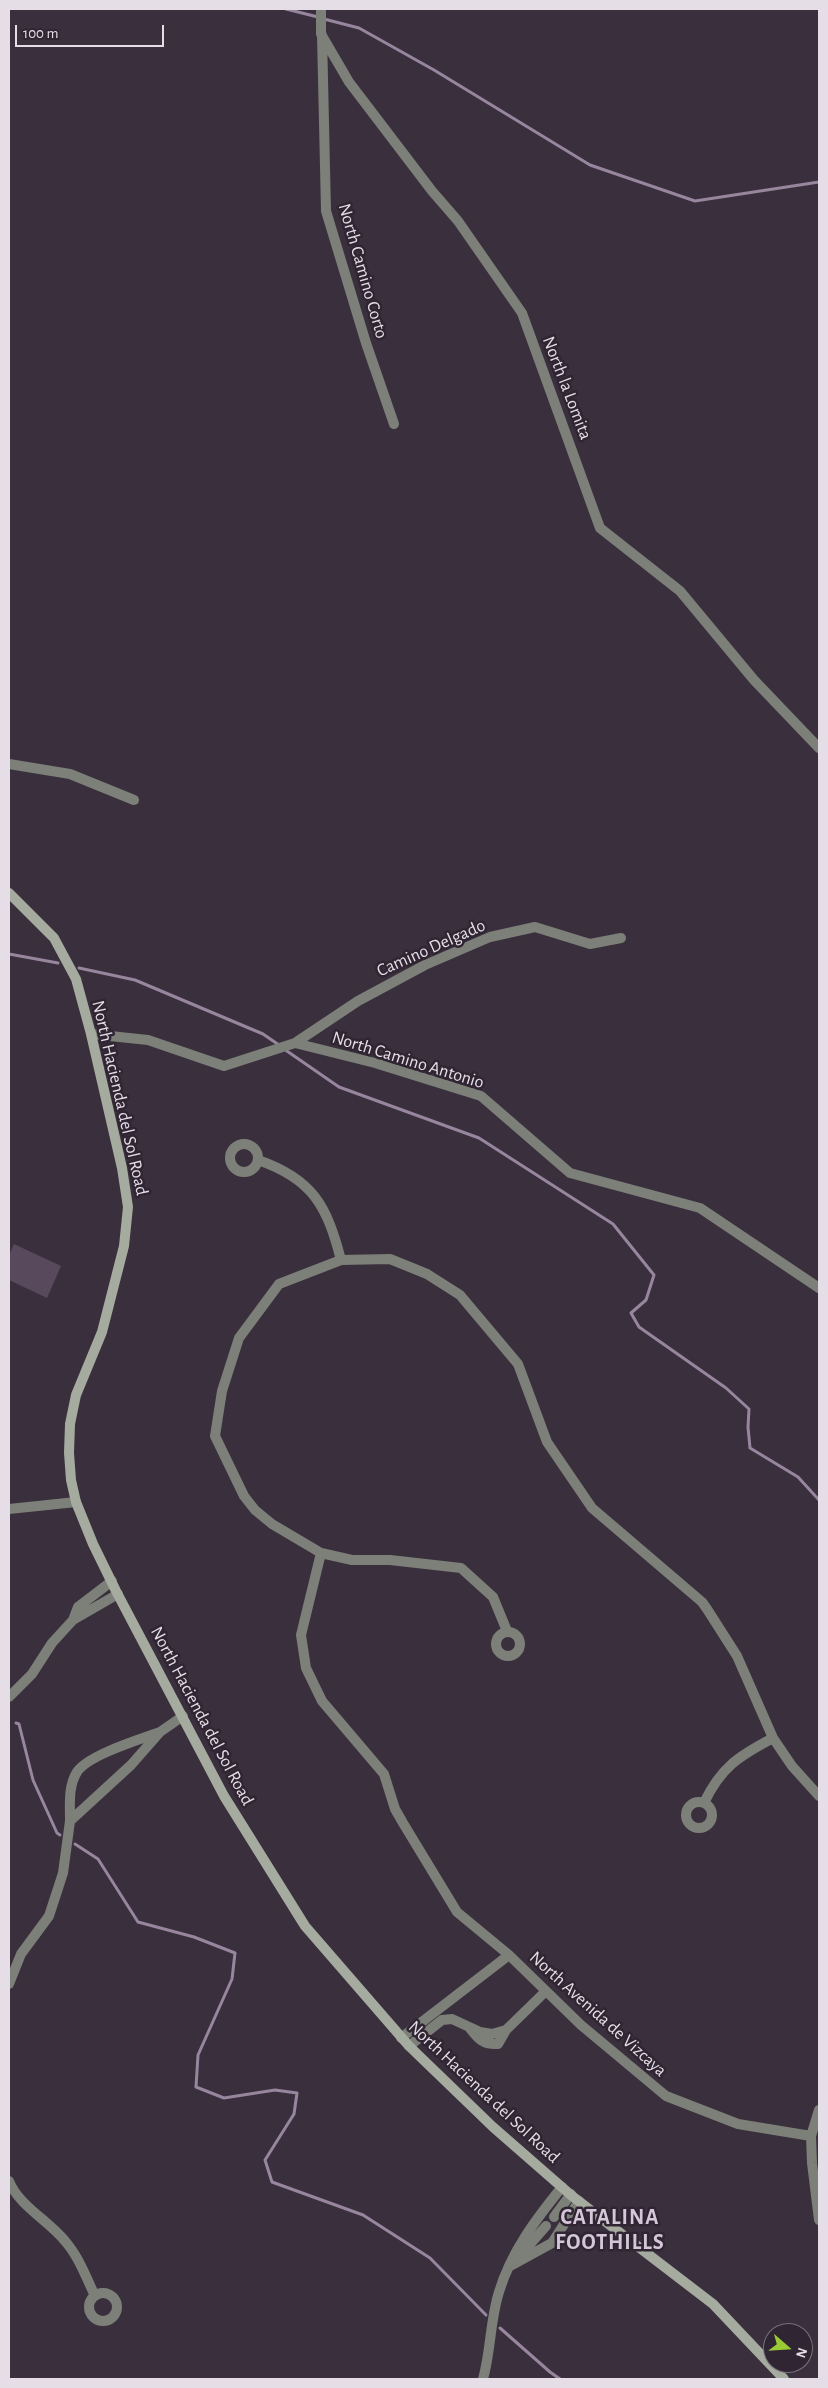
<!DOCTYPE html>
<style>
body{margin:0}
#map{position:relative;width:828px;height:2388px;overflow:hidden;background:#3a2f3d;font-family:"Alegreya Sans",sans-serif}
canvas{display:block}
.frame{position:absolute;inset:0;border:10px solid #e5dee7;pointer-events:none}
.north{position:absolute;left:763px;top:2323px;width:50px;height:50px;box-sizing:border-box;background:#302533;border:1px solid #786f7b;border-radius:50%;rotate:109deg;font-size:14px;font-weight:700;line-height:20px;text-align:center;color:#e5dee7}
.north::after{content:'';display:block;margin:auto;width:18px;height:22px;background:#99cb35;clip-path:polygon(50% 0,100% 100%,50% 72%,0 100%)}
.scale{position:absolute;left:15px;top:25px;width:149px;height:22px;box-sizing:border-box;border:2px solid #e5dee7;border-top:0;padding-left:6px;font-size:15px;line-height:18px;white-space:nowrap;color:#e5dee7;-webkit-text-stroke:4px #302533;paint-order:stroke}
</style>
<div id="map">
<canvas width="828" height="2388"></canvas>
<div class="frame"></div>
<div class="north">N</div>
<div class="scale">100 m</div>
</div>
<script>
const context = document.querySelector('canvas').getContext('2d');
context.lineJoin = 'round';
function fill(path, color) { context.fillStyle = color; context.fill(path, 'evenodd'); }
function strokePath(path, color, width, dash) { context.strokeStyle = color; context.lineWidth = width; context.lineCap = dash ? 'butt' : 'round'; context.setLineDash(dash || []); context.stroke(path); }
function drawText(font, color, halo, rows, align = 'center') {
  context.font = font + ' "Alegreya Sans",sans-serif'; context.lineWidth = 5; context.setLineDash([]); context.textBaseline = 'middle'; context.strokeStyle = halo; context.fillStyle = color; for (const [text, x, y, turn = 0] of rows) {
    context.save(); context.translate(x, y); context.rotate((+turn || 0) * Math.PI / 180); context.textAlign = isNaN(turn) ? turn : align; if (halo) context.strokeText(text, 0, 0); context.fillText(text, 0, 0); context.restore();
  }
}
const green = new Path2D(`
 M14 1244 61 1266 47 1298 9 1280V1255Z`);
const stream = new Path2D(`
 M286 9 318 17
 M324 19 359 28 434 70 590 165 695 201 819 182
 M9 954 58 963
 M79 968 135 980 263 1034 279 1045
 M284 1049 339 1087 479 1138 613 1224 654 1275 646 1300 631 1313 639 1327 726 1388 749 1409 748 1427 750 1448 798 1477 819 1500
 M16 1723 19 1724 33 1780 57 1833 60 1835
 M75 1844 98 1859 138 1922 194 1937 235 1953 232 1979 198 2055 196 2087 224 2098 275 2090 297 2093 294 2114 265 2160 272 2182 363 2215 430 2258 486 2315
 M500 2328 550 2372 560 2379`);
const street = new Path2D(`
 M321 9V34L349 82 432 191 458 221 522 313 600 528 680 591 754 680 819 748
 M322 35 326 211 366 343 394 424
 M9 764 70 774 134 800
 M91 1034 148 1040 224 1066 295 1043 375 1063 481 1096 570 1173 700 1208 819 1288
 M295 1043 358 1001 425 965 490 937 535 927 590 944 621 938
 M230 1158a14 14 0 1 1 28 0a14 14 0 1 1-28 0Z
 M258 1160C313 1179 327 1206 341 1260
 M9 1509 76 1502
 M321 1553 301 1635 306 1668 322 1701 384 1774 395 1809 403 1823 457 1912 509 1955 581 2025 666 2096 738 2124 811 2136
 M73 1620 118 1594
 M507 1631 493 1597 461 1568 390 1560H352L321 1553 272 1524 255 1510 244 1496 215 1436 222 1391 239 1338 279 1284 341 1260 390 1259 427 1274 460 1295 518 1364 547 1442 592 1508 702 1602 707 1609 737 1656 773 1738 792 1766 819 1796
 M496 1644a12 12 0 1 1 24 0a12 12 0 1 1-24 0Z
 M9 1697 32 1674 52 1643 73 1620 78 1607 112 1581
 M160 1732 131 1765 70 1821C70 1805 68 1786 77 1772 88 1755 141 1739 160 1732Z
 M160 1732 183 1716
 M686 1815a13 13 0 1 1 26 0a13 13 0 1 1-26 0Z
 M704 1803C721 1767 739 1756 773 1738
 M9 1984 21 1954 49 1916 63 1873 70 1821
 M469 2027C478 2039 483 2045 498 2044L506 2030 546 1991
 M401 2038 509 1955
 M409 2046 442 2020 452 2019 480 2032 492 2034 506 2030
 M819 2110 811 2136 812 2163 819 2220
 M9 2181C19 2206 48 2220 65 2241 79 2257 86 2277 95 2296
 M554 2217 571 2194
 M518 2258 546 2226
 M510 2266 552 2243 579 2201
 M89 2307a14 14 0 1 1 28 0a14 14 0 1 1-28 0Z
 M483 2379C491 2351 490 2320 499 2292 511 2252 536 2219 562 2187`);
const secondary = new Path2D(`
 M9 893 54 938 76 979 91 1034 122 1168 128 1207 124 1246 102 1332 76 1395 70 1424 69 1453 71 1480 76 1502 93 1544 116 1591 224 1796 305 1926 409 2046 493 2127 572 2196 713 2304 784 2379`);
const streetNames = [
 ["North Camino Corto",363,271,74],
 ["North la Lomita",567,388,69],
 ["Camino Delgado",431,948,-24],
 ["North Camino Antonio",408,1060,17],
 ["North Hacienda del Sol Road",120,1098,77],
 ["North Hacienda del Sol Road",202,1716,62],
 ["North Avenida de Vizcaya",598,2014,42],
 ["North Hacienda del Sol Road",484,2092,43]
];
const districtNames = [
 ["CATALINA",610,2217],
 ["FOOTHILLS",610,2242]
];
fill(green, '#584a5c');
strokePath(stream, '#97869d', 3);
strokePath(street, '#7c8078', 10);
strokePath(secondary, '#a5ab9e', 10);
drawText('18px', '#e5dee7', '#302533', streetNames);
context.letterSpacing = '1px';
drawText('bold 22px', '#d5c7d9', '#302533', districtNames);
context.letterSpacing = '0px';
</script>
